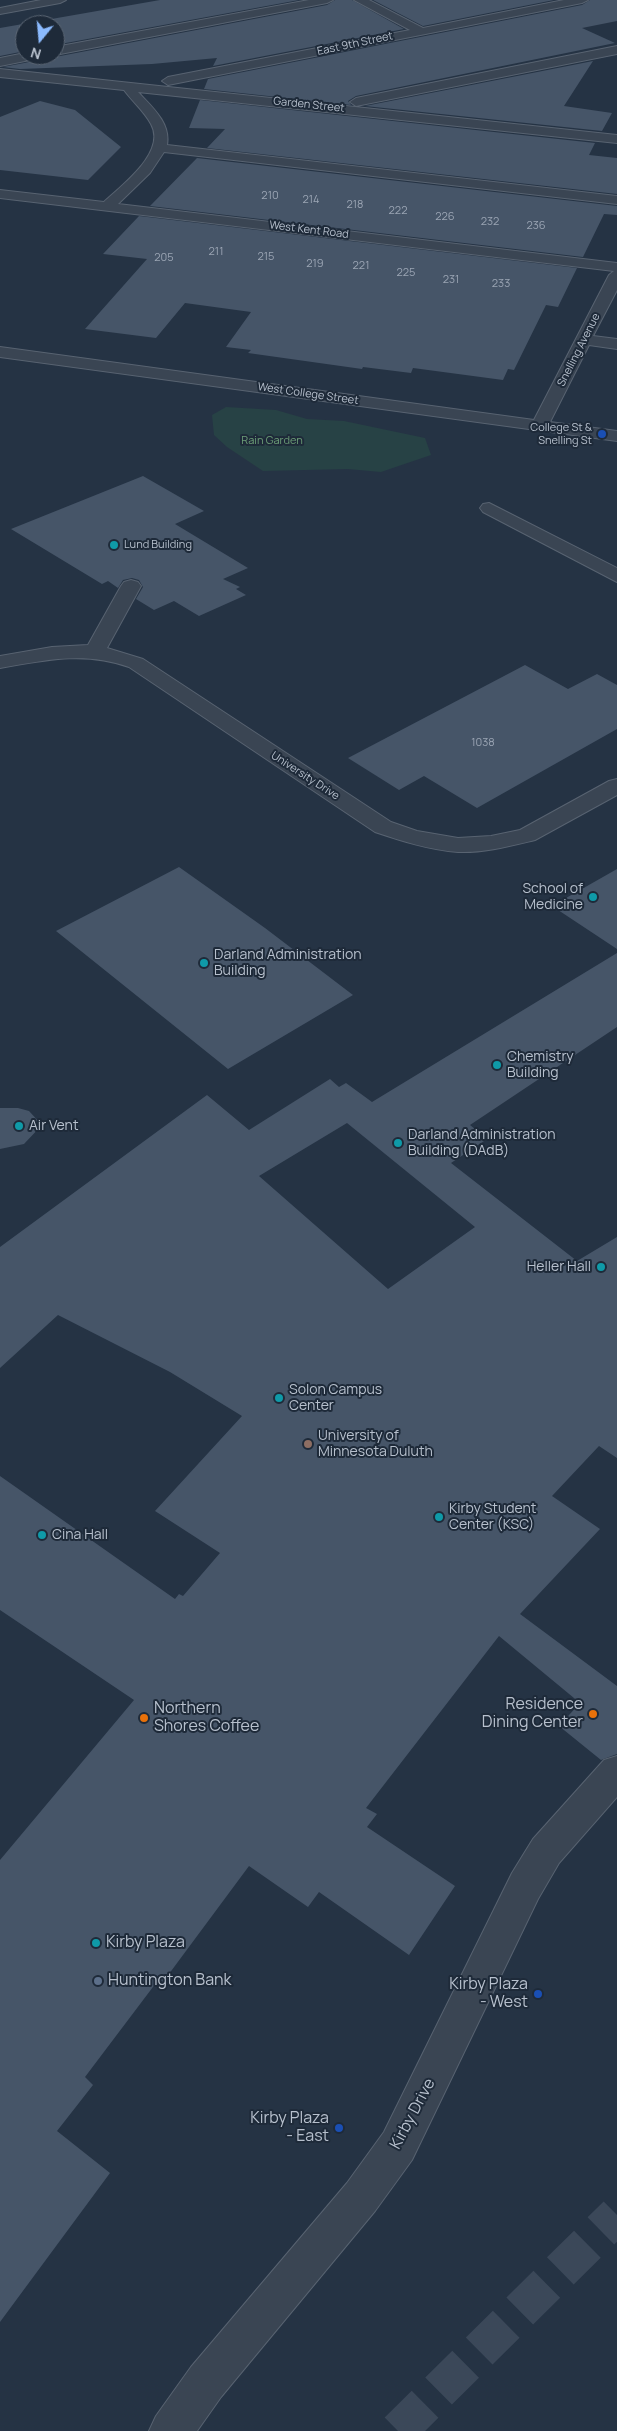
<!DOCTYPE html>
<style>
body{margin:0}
#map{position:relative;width:617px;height:2431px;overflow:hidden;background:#253344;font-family:Manrope,sans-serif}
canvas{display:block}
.north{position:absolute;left:15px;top:15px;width:50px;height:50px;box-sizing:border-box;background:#1e2a39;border:1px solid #5b6674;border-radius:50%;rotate:197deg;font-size:14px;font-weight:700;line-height:20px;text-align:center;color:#b7c0cd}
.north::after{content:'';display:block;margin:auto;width:18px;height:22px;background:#8bbafe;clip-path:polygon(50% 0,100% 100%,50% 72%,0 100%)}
</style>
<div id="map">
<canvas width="617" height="2431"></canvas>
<div class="north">N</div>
</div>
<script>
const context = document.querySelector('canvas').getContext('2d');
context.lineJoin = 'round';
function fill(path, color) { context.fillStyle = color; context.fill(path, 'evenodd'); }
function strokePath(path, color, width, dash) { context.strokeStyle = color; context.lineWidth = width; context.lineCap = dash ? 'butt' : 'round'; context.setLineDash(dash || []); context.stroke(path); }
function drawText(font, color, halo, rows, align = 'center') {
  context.font = font + ' Manrope,sans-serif'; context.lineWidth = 4; context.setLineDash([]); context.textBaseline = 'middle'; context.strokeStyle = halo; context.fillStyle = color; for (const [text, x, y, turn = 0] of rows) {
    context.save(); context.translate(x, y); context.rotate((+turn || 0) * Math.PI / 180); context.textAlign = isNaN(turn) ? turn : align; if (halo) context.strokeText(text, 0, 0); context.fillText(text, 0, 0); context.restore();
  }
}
const green = new Path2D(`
 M226 407 276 410 307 419 344 421 425 438 431 455 381 472 348 469 263 471 227 447 214 435 212 415Z`);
const building = new Path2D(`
 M160 0H299L55 45V25H25V51L0 56V28Z
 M335 0H352L404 29 213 66 217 58 152 64 20 69 3 67 40 60 44 55 55 57 327 5Z
 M373 0H554L423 26Z
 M590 0H617V21L582 28 615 43 356 96 348 101 351 105 204 89 208 79 582 5Z
 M593 61 564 106 612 113 602 131 365 106Z
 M200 100 595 143 589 155 617 158V194L207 148 225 129 189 128Z
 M40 101 75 110 121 147 88 180 0 170V117Z
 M197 158 617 206V215L604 214 583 257 150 206Z
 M139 216 577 268 558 307 546 305 514 370 508 369 503 380 413 368 411 373 363 367 362 369 248 353 251 350 226 347 251 312 185 303 156 338 85 329 147 259 103 254Z
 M143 476 204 511 175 524 248 568 223 579 240 587 236 589 246 595 199 616 174 601 154 610 136 599 143 587 139 580 132 578 123 580 118 588 108 581 102 584 11 529Z
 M525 665 568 689 597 674 617 685V729L477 808 424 776 399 790 348 758Z
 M179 867 265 928 353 995 228 1069 56 931Z
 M617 869V949L552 906Z
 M617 953V1027L470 1125 487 1139 451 1163 577 1261 617 1237V1458L599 1446 552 1496 600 1529 520 1614 617 1686V1754L601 1760 559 1726 580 1703 499 1636 366 1808 377 1814 367 1827 455 1886 409 1955 319 1892 308 1907 249 1866 163 1982 159 1979 85 2077 93 2085 57 2131 110 2173 0 2322V1860L134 1700 0 1610V1476L175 1599 179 1594 183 1596 220 1553 155 1511 242 1416 170 1372 58 1315 0 1368V1247L207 1095 249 1130 330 1079 339 1087 346 1083 372 1102ZM347 1123 475 1227 388 1289 259 1176Z
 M0 1108H18L29 1111 42 1125 24 1144 0 1149Z`);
const minorTunnel = new Path2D(`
 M398 2431 617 2215`);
const minor = new Path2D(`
 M41 0H66L60 3 0 14V8Z
 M309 0H333L327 3 55 55V47Z
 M354 0H369L423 28 564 0H588L582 3 168 85 162 81 168 77 410 30Z
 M617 46V54L356 106 350 102 356 98Z
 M25 53 42 55 40 58 0 66V58Z
 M0 69 617 135V143L138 92C152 107 171 123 167 145L617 196V204L164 152 150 173 118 204 617 263V290L593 336 617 339V349L589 345 550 422 617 431V441L0 357V347L534 420 609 275 614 271 0 198V190L104 202C122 185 167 152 151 124 144 111 132 101 124 90L0 77Z
 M489 503 617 568V582L483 512 480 508 483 504Z
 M131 580 138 582 141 586 107 648 143 659 391 822 417 831 458 838 491 836 520 830 609 781 617 779V795L535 840C510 846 484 853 458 852 430 850 402 841 375 832L129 667C85 651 45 660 0 668V656L52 647 88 645 121 586 124 582Z
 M617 1756V1797L559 1863 538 1899 412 2160 375 2211 221 2397 197 2431H149L156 2416 191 2367 347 2183 384 2132 512 1873 533 1839 604 1760Z`);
const markers = [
 [602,434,5,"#1a4fb4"],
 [114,545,5,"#0f9aa8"],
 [593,897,5,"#0f9aa8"],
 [204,963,5,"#0f9aa8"],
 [497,1065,5,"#0f9aa8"],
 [19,1126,5,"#0f9aa8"],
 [398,1143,5,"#0f9aa8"],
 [601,1267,5,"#0f9aa8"],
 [279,1398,5,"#0f9aa8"],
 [308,1444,5,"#8d6e63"],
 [439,1517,5,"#0f9aa8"],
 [42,1535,5,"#0f9aa8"],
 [593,1714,5,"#e8710a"],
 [144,1718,5,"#e8710a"],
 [96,1943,5,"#0f9aa8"],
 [98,1981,5,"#5c6f8a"],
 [538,1994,5,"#1a4fb4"],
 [339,2128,5,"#1a4fb4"]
];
const farStreetnames = [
 ["East 9th Street",355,44,-12],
 ["Garden Street",309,105,6],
 ["West Kent Road",309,230,7],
 ["Snelling Avenue",579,350,-63],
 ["West College Street",308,394,8],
 ["University Drive",305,776,33]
];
const numberNames = [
 ["210",270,196],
 ["214",311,200],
 ["218",355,205],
 ["222",398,211],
 ["226",445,217],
 ["232",490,222],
 ["236",536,226],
 ["211",216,252],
 ["215",266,257],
 ["205",164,258],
 ["219",315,264],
 ["221",361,266],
 ["225",406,273],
 ["231",451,280],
 ["233",501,284],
 ["1038",483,743]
];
const farPoinames = [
 ["College St &",592,428],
 ["Snelling St",592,441],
 ["Lund Building",124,545,"left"]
];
const farParknames = [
 ["Rain Garden",272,441]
];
const poiNames = [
 ["School of",583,889,"right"],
 ["Medicine",583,905,"right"],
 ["Darland Administration",214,955],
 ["Building",214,971],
 ["Chemistry",507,1057],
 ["Building",507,1073],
 ["Air Vent",29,1126],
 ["Darland Administration",408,1135],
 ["Building (DAdB)",408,1151],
 ["Heller Hall",591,1267,"right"],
 ["Solon Campus",289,1390],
 ["Center",289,1406],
 ["University of",318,1436],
 ["Minnesota Duluth",318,1452],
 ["Kirby Student",449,1509],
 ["Center (KSC)",449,1525],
 ["Cina Hall",52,1535]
];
const nearPoinames = [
 ["Residence",583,1705],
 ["Dining Center",583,1723],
 ["Northern",154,1709,"left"],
 ["Shores Coffee",154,1727,"left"],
 ["Kirby Plaza",106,1943,"left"],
 ["Huntington Bank",108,1981,"left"],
 ["Kirby Plaza",528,1985],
 ["- West",528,2003],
 ["Kirby Plaza",329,2119],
 ["- East",329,2137]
];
const nearStreetnames = [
 ["Kirby Drive",413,2114,-62]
];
fill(green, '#274245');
fill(building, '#465568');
strokePath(minorTunnel, '#3b4859', 38, [38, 19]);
strokePath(minor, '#586371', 2);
fill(minor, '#3a4553');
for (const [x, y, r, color] of markers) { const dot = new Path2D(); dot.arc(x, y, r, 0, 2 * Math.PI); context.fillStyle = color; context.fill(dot); strokePath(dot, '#1e2a39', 2); }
drawText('11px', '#b7c0cd', '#1e2a39', farStreetnames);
drawText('11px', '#9ba5b4', null, numberNames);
drawText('11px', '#b7c0cd', '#1e2a39', farPoinames, 'right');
drawText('11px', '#6d9f77', '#1e2a39', farParknames);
drawText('14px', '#b7c0cd', '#1e2a39', poiNames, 'left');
drawText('16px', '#b7c0cd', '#1e2a39', nearPoinames, 'right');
drawText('16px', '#b7c0cd', '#1e2a39', nearStreetnames);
</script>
